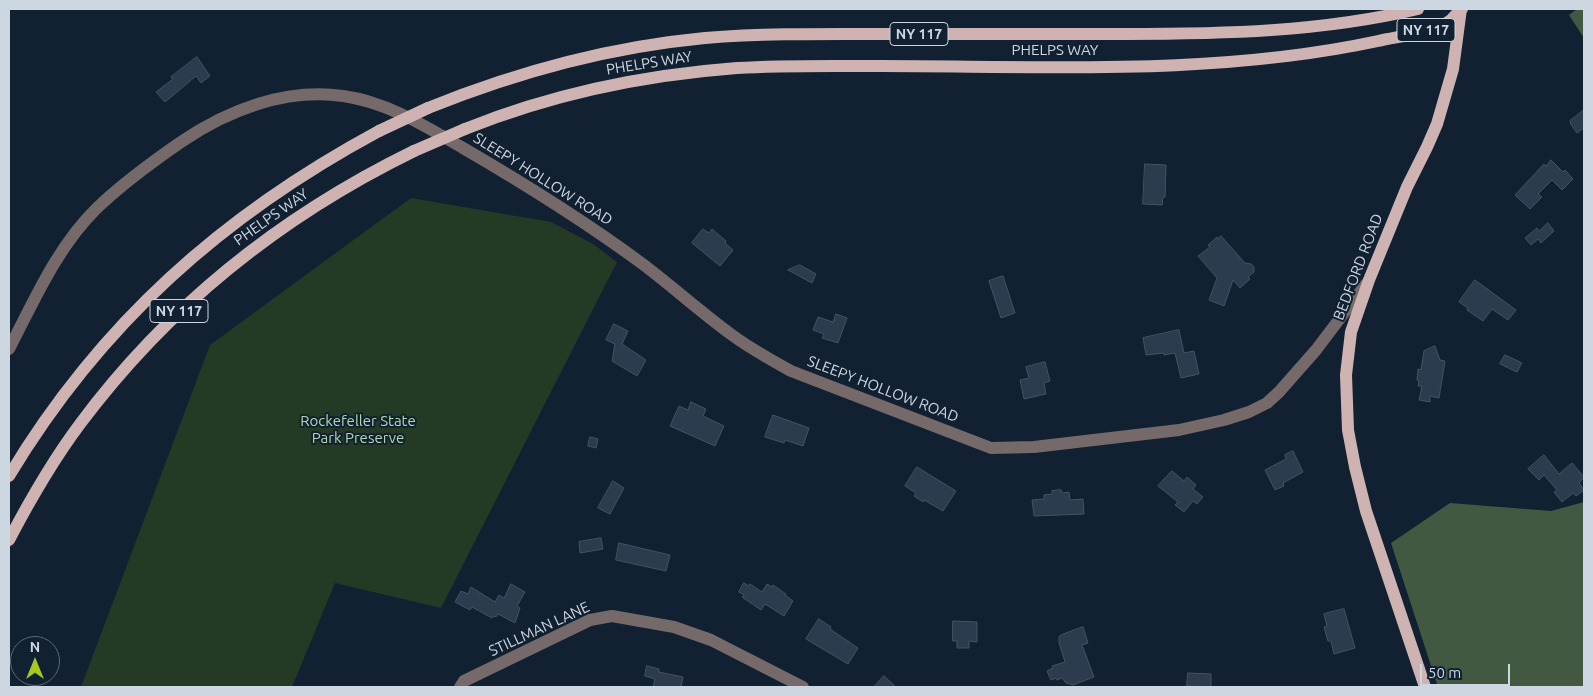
<!DOCTYPE html>
<style>
body{margin:0}
#map{position:relative;width:1593px;height:696px;overflow:hidden;background:#112131;font-family:Ubuntu,sans-serif}
canvas{display:block}
.frame{position:absolute;inset:0;border:10px solid #cdd7e2;pointer-events:none}
.north{position:absolute;left:10px;top:636px;width:50px;height:50px;box-sizing:border-box;background:#112131;border:1px solid #5c6a78;border-radius:50%;rotate:0deg;font-size:14px;font-weight:700;line-height:20px;text-align:center;color:#cdd7e2}
.north::after{content:'';display:block;margin:auto;width:18px;height:22px;background:#a7c820;clip-path:polygon(50% 0,100% 100%,50% 72%,0 100%)}
.scale{position:absolute;left:1420px;top:664px;width:90px;height:22px;box-sizing:border-box;border:2px solid #cdd7e2;border-top:0;padding-left:6px;font-size:15px;line-height:18px;white-space:nowrap;color:#cdd7e2;-webkit-text-stroke:4px #112131;paint-order:stroke}
</style>
<div id="map">
<canvas width="1593" height="696"></canvas>
<div class="frame"></div>
<div class="north">N</div>
<div class="scale">50 m</div>
</div>
<script>
const context = document.querySelector('canvas').getContext('2d');
context.lineJoin = 'round';
function fill(path, color) { context.fillStyle = color; context.fill(path, 'evenodd'); }
function strokePath(path, color, width, dash) { context.strokeStyle = color; context.lineWidth = width; context.lineCap = dash ? 'butt' : 'round'; context.setLineDash(dash || []); context.stroke(path); }
function drawText(font, color, halo, rows, align = 'center') {
  context.font = font + ' Ubuntu,sans-serif'; context.lineWidth = 4; context.setLineDash([]); context.textBaseline = 'middle'; context.strokeStyle = halo; context.fillStyle = color; for (const [text, x, y, turn = 0] of rows) {
    context.save(); context.translate(x, y); context.rotate((+turn || 0) * Math.PI / 180); context.textAlign = isNaN(turn) ? turn : align; if (halo) context.strokeText(text, 0, 0); context.fillText(text, 0, 0); context.restore();
  }
}
const green = new Path2D(`
 M411 198 551 222 593 244 617 262 441 608 335 583 292 687H81L210 345Z`);
const forest = new Path2D(`
 M1577 9H1584V38L1569 15Z
 M1584 502V687H1438L1391 543 1450 503 1551 511Z`);
const building = new Path2D(`
 M197 57 210 76 201 83 196 76 165 102 156 92 173 79 171 77Z
 M1584 110V128L1577 133 1570 123 1571 122 1570 121Z
 M1551 160 1563 172 1565 170 1573 179 1562 190 1552 180 1538 194 1542 197 1530 209 1515 195 1544 164 1546 166Z
 M1145 164 1166 165 1165 197H1163L1162 205 1143 204Z
 M1548 223 1554 231 1541 243 1538 239 1531 245 1525 238 1537 228 1539 231Z
 M703 229 709 233 712 229 726 241 725 243 733 250 720 266 692 243Z
 M1221 236 1245 263 1251 264 1254 267V272L1248 277 1250 279 1240 288 1233 280 1224 306 1209 300 1217 278 1198 256 1210 247 1208 245 1217 237 1218 239Z
 M800 265 816 274 812 283 788 270Z
 M1003 276 1015 313 1001 318 989 281Z
 M1475 280 1516 310 1508 320 1492 309 1483 321 1467 310 1468 308 1459 302Z
 M836 314 847 318 838 343 822 338 824 334 813 330 818 317 833 322Z
 M614 324 628 331 622 344 646 360 637 376 612 361 615 344 606 340Z
 M1179 330 1184 353 1194 351 1199 374 1181 378 1175 353 1164 355V353L1146 355 1143 338Z
 M1435 346 1440 360 1445 361 1439 398 1430 396V402L1419 400 1422 386H1418L1419 381 1417 380 1418 369 1421 370 1424 351Z
 M1505 355 1522 363 1517 372 1500 364Z
 M1045 362 1050 381 1044 383 1046 394 1024 399 1020 380 1029 378 1026 367Z
 M691 402 706 409 703 416 724 426 715 446 670 426 679 406 688 410Z
 M773 415 809 428 803 446 785 440 784 443 765 437Z
 M590 437 598 439 596 448 588 446Z
 M1293 451 1303 472 1283 483 1284 486 1275 490 1265 470 1286 459 1285 455Z
 M1544 455 1559 474 1572 463 1584 477 1579 483 1584 490 1576 496 1573 493 1562 502 1554 492 1557 490 1544 475 1539 480 1528 469Z
 M917 467 956 491 943 511 924 500 923 502 914 496 916 493 905 486Z
 M1172 471 1184 481 1187 477 1196 485 1193 489 1203 497 1197 504 1193 501 1184 512 1175 505 1178 502 1158 486Z
 M613 481 624 488 610 514 598 508Z
 M1061 490 1062 493 1069 492 1070 500 1083 499 1084 514 1034 516 1032 500 1044 499V495L1052 494V491Z
 M601 538 603 549 580 553 579 542Z
 M619 543 670 555 666 571 616 560Z
 M744 583 749 586 750 584 762 592 767 584 772 587 773 585 786 594 785 595 793 601 784 616 765 604 761 610 742 597 744 595 739 592Z
 M511 584 525 592 517 606 520 608 515 623 498 614 496 617 493 616 492 618 472 607 470 610 455 602 461 591 468 594 471 587 495 602 499 595 504 598Z
 M1344 609 1355 648 1334 654 1331 641H1328L1324 627 1327 626 1324 614Z
 M819 619 831 627 830 629 858 648 848 664 806 639Z
 M953 621 977 622V642L969 641V648H957V641H953Z
 M1083 627 1088 643 1082 645 1094 677 1073 685 1066 683 1062 678 1057 680 1056 678 1051 680 1047 671 1053 668 1052 666 1065 662 1059 643V637L1061 635Z
 M647 666 659 669V672L683 677 681 687H653L655 679 645 676Z
 M1188 673 1211 674V687L1187 686Z
 M884 676 896 687H874Z`);
const minor = new Path2D(`
 M9 349C34 301 57 247 97 208 122 184 152 162 181 142 228 110 285 88 343 96 387 102 425 126 463 148 525 184 586 222 644 265 674 288 702 313 732 335 751 349 771 360 791 371L991 448 1034 447 1179 430 1224 420 1249 412 1267 403 1279 392 1316 350 1366 284
 M460 687 464 681 590 620 612 616 674 627 711 640 803 687`);
const major = new Path2D(`
 M428 108C517 72 609 47 705 38 767 33 829 34 891 34 968 34 1046 34 1123 34 1222 34 1321 32 1418 9
 M465 129C552 94 643 75 737 68 785 65 833 66 880 66 1045 66 1216 76 1378 41 1399 36 1434 33 1451 20 1455 16 1458 12 1462 9
 M9 476C101 323 223 215 379 131
 M9 540C30 500 53 460 80 424 168 306 283 215 414 151
 M1425 687 1366 511 1355 467 1348 430 1346 375 1351 332 1369 280 1407 187 1427 147 1437 124 1453 69 1461 9`);
const majorBridge = new Path2D(`
 M379 131 428 108
 M414 151 465 129`);
const shields = [
 [1426,30,58],
 [919,34,58],
 [179,311,58]
];
const shieldNames = [
 ["NY 117",1426,30],
 ["NY 117",919,34],
 ["NY 117",179,311]
];
const streetNames = [
 ["PHELPS WAY",1055,50],
 ["PHELPS WAY",649,63,-9],
 ["SLEEPY HOLLOW ROAD",543,179,32],
 ["PHELPS WAY",271,217,-35],
 ["BEDFORD ROAD",1358,267,-69],
 ["SLEEPY HOLLOW ROAD",883,389,21],
 ["STILLMAN LANE",539,629,-25]
];
const parkNames = [
 ["Rockefeller State",358,421],
 ["Park Preserve",358,438]
];
fill(green, '#253a24');
fill(forest, '#425841');
fill(building, '#2c3c4e');
strokePath(building, '#415366', 1);
strokePath(minor, '#766969', 12);
strokePath(major, '#cfb3b3', 12);
strokePath(majorBridge, '#cfb3b3', 12);
for (const [x, y, w] of shields) { const box = new Path2D(); box.roundRect(x - w / 2, y - 11.5, w, 23, 4); context.fillStyle = '#112131'; context.fill(box); strokePath(box, '#cdd7e2', 1); }
drawText('bold 14px', '#cdd7e2', null, shieldNames);
drawText('15px', '#cdd7e2', '#112131', streetNames);
drawText('15px', '#b0daad', '#112131', parkNames);
</script>
